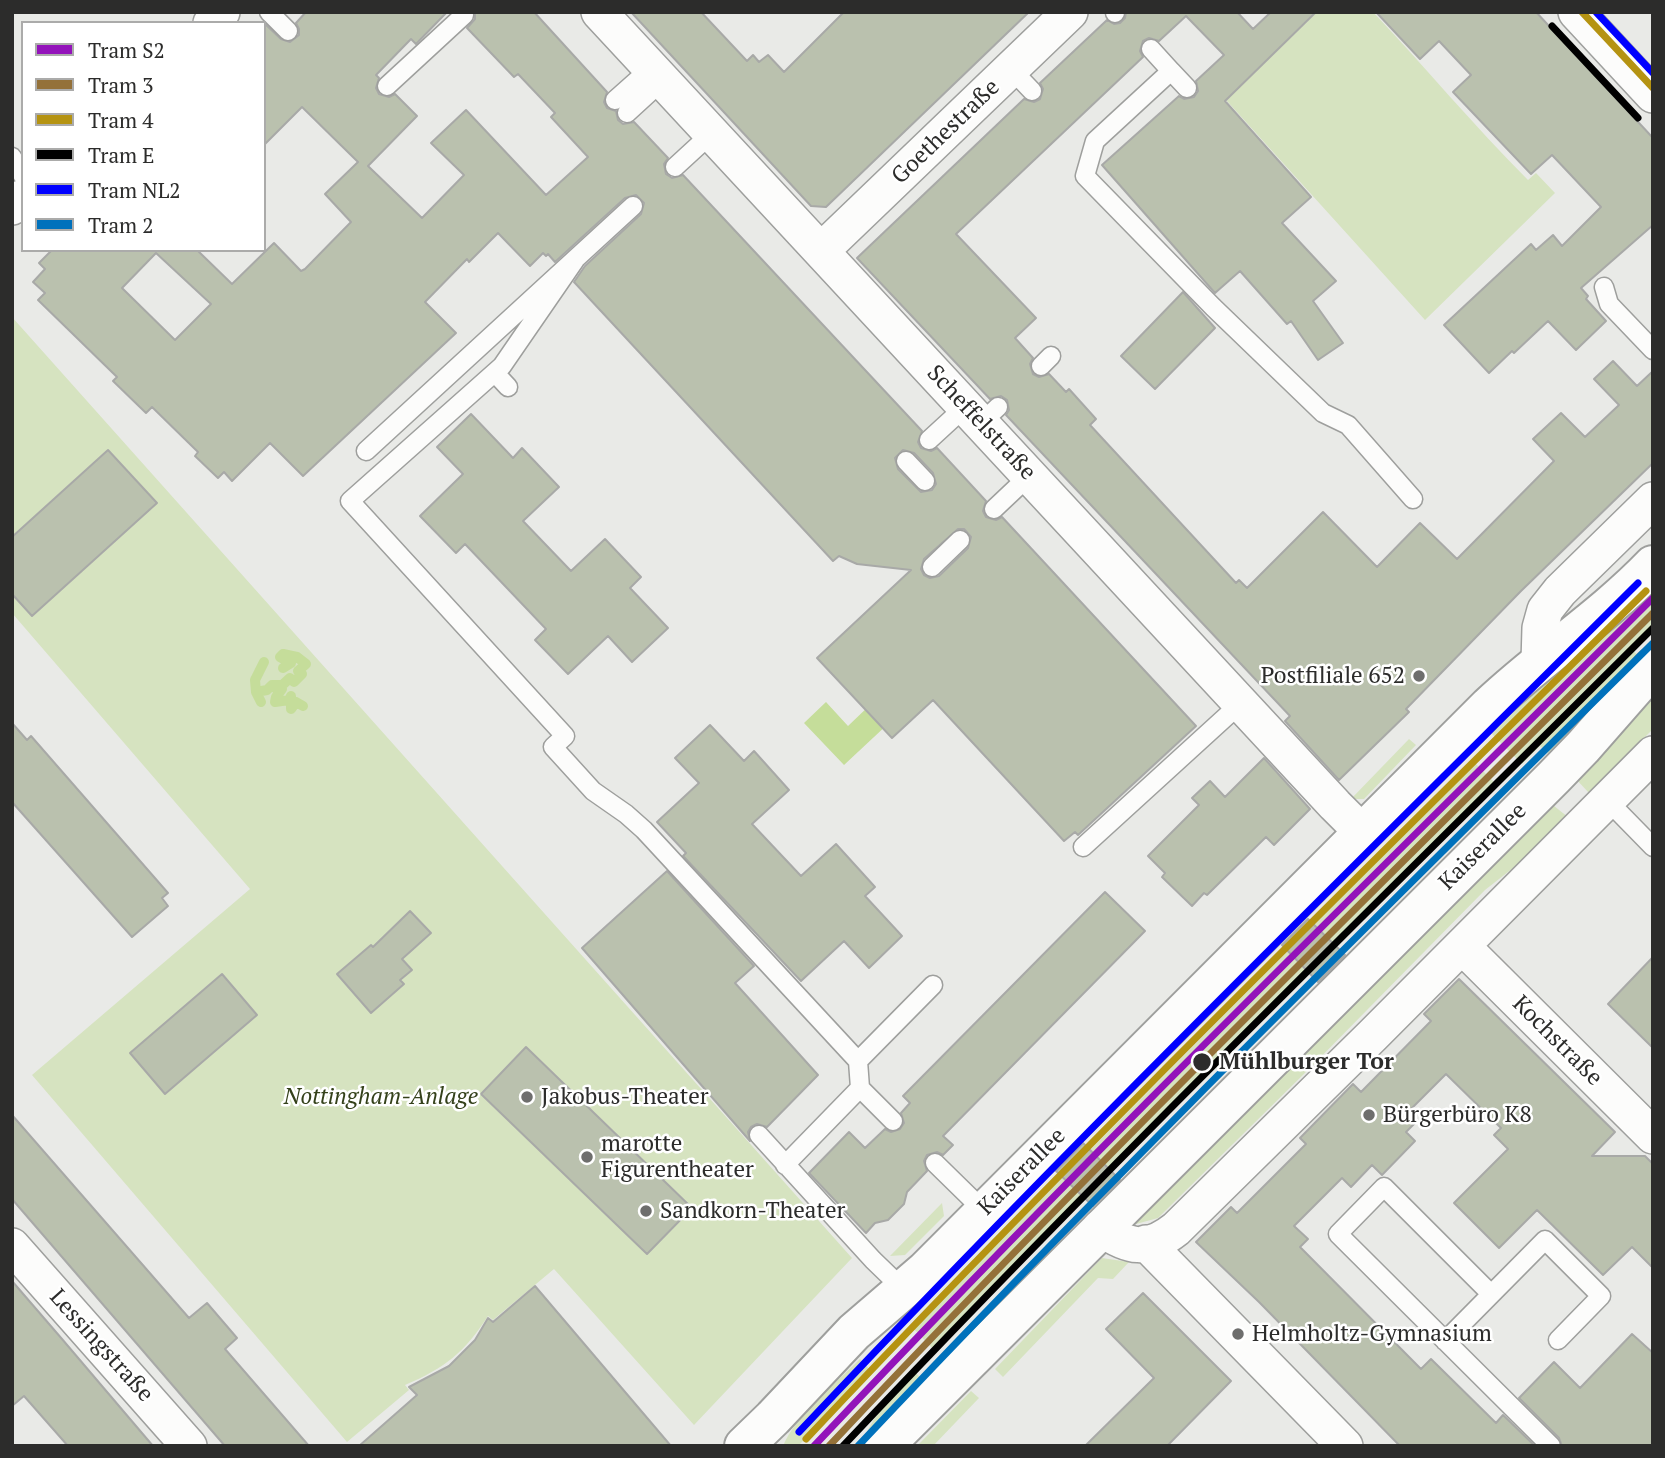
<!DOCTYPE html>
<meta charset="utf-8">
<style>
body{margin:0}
#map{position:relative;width:1665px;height:1458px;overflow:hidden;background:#e9eae7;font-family:"PT Serif",serif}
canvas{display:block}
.frame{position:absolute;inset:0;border:14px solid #2c2c2b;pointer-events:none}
.legend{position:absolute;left:21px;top:21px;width:245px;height:231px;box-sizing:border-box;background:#fff;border:2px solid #ababaa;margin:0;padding:9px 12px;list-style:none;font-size:21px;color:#2c2c2b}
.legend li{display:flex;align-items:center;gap:14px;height:35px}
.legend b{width:35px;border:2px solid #ababaa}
</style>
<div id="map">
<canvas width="1665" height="1458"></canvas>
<div class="frame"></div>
<ul class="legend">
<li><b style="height:9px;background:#9313ba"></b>Tram S2</li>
<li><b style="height:9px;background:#947139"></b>Tram 3</li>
<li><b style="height:9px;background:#b59312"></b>Tram 4</li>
<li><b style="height:9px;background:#000"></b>Tram E</li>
<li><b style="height:9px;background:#00f"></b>Tram NL2</li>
<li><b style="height:9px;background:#0071bc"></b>Tram 2</li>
</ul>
</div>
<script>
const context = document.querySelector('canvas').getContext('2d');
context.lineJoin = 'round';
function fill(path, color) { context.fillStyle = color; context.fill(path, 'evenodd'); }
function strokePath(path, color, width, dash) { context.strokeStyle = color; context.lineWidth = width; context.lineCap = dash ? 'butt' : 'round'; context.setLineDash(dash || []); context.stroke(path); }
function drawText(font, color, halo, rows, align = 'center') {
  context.font = font + ' "PT Serif",serif'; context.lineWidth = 5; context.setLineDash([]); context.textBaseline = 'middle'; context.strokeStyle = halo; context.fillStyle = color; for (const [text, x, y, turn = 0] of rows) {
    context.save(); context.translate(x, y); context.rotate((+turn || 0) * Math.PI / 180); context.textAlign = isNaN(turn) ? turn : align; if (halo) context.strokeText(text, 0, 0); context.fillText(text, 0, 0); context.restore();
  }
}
const green = new Path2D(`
 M1317 12H1373C1425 67 1474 126 1528 180L1536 173 1555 193 1425 320 1226 100Z
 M12 317 852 1258 694 1425 554 1269 493 1320 488 1316C465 1352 445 1368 405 1385L409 1390 347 1442 32 1075 250 889 12 613Z
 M1653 586V628L1632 649 1640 658 1553 758 1540 746 1522 764 1486 728Z
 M1653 691V729L1589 793 1575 778Z
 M1409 739 1416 745 1364 799H1351Z
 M1475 763 1497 785 934 1350 913 1328Z
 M1549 802 1573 821 1485 890 1309 1069 1158 1218 1136 1224 1131 1223Z
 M942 1203 944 1216 905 1255 890 1256Z
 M1102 1258 1129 1262 1113 1279 1098 1278 1003 1377 995 1369Z
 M860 1359 871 1371 798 1446H783C796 1415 836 1383 860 1359Z
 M914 1371 925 1382 862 1446H859L874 1419Z
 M971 1391 979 1398 933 1446H917Z`);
const water = new Path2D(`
 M826 702 848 726 871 704 889 723 844 765 804 723Z`);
const stream = new Path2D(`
 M282 689 276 697 275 702 289 700 291 696V709L296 702 303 706
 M277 690 290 678 294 682 302 674 298 671 306 664 297 657 283 654 280 657 291 663 283 668
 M256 692 255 680 264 662
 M261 702 256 692 267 690 272 685H281`);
const building = new Path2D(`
 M306 12H447L416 44 411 39 376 75 379 78 376 88 379 94 389 97 395 94 417 116 368 166 422 218 464 175 431 143 466 110 546 195 588 157 551 117 555 113 518 74 514 77 467 28 475 19V12H534L607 92 604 102 607 108 616 111 618 120 623 124 634 122 668 158 664 164 666 174 672 178 683 175 922 431 918 442 921 448 931 451 937 448 986 501 983 511 986 517 996 520 1002 517 1196 726 1078 835 1075 832 1064 841 933 700 892 738 817 658 911 570 857 564 839 556 833 561 574 282 585 266 641 214 644 203 636 195 625 198 555 262 548 254 546 256 543 253 530 266 498 233 469 262 467 259 425 302 456 333 303 476 270 443 232 481 224 472 218 478 195 456 198 452 152 407 146 413 113 381 117 377 38 300 45 293 33 282 45 269 39 263 52 250H197L232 284 274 243 301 271 305 269 351 222 325 194 358 162 302 107 264 145V23L281 39 290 42 299 35V29L296 23ZM156 253 211 304 175 340 122 288ZM903 450 914 453 933 473 936 484 932 490 921 492 898 469 895 458ZM958 529H964L971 537 968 548 939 576 930 578 924 575 921 569 924 559Z
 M631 12H701L747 61 753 55 759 62 768 55 784 72 844 12H1029L826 207 811 206Z
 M1126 12H1237L1253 29 1271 12H1316L1225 101 1311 197 1282 223 1336 281 1313 301 1343 343 1318 360 1291 321 1287 324 1240 271 1215 293 1102 165 1179 96 1184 99 1194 97 1198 91 1196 81 1224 55 1186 16 1159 41 1149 38 1143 41 1140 51 1143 57 956 234 1036 318 1015 338 1033 358 1030 364 1033 374 1039 377 1049 374 1066 392 1069 389 1096 419 1090 425 1236 583 1239 580 1247 588 1323 512 1377 567 1420 523 1457 559 1554 461 1533 439 1561 413 1585 437 1619 405 1594 379 1613 361 1637 386 1653 371V463L1521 591 1406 709 1409 712 1339 780 1285 721 1290 716 1006 415 1009 410 1007 400 1001 396 990 399 857 258 1024 99 1034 102 1040 99 1043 89 1040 83 1107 20 1114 24 1120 23 1125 18Z
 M1376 12H1536L1653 138V225L1581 288 1588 296 1586 299 1606 321 1576 350 1548 321 1514 353 1512 351 1489 373 1444 325 1531 244 1536 250 1553 235 1562 246 1601 207 1552 155 1531 174 1453 92 1471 75 1439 41 1420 59Z
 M1183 292 1215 328 1155 389 1121 356Z
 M471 414 513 458 522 448 559 487 523 521 571 571 605 539 641 577 630 588 668 628 632 662 608 636 568 674 535 640 546 629 465 544 456 553 420 516 463 474 437 447Z
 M108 450 157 503 32 616 12 594V537Z
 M12 723 27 740 31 736 168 893 162 898 168 906 132 937 12 802Z
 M710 725 744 761 754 751 789 790 752 824 801 876 836 844 875 887 865 896 902 936 869 968 844 941 801 981 683 856 686 853 657 822 699 783 675 758Z
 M1264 758 1310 809 1274 845 1266 837 1207 895 1204 893 1192 906 1162 877 1165 873 1148 856 1199 805 1192 798 1210 781 1225 797Z
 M667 871 754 966 735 983 818 1075 767 1127 757 1124 751 1127 748 1132 750 1141 582 948Z
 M1105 892 1145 931 943 1136 953 1145 943 1155 937 1152 927 1155 924 1161 927 1171 907 1192 904 1204 888 1220 875 1223 866 1233 809 1173 849 1132 865 1148 885 1129 891 1132 900 1129 904 1123 901 1113 910 1103 903 1096Z
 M410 911 431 933 402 959 412 970 400 980 404 984 371 1013 337 974 371 945 373 947Z
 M1308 919 1345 955 1318 982 1282 945Z
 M1653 957V1048L1608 1004Z
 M222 974 257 1015 165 1094 130 1053Z
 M1459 979 1615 1132 1592 1156H1645L1653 1164V1268L1632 1247 1603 1275 1537 1210 1499 1248 1454 1203 1508 1149 1494 1135 1501 1128 1446 1074 1408 1112 1417 1121 1406 1132 1415 1141 1382 1175 1372 1165 1351 1187 1342 1178 1294 1226 1308 1239 1300 1247 1421 1369 1431 1359 1496 1423 1503 1415 1535 1446H1400L1259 1302 1196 1242 1231 1207 1237 1213 1306 1144 1300 1138 1353 1084 1361 1092 1431 1021 1424 1014Z
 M526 1047 692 1208 647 1254 481 1094Z
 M12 1115 189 1318 207 1303 237 1338 225 1349 309 1446H225L12 1199Z
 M1083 1143 1120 1180 1093 1206 1056 1171Z
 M12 1281 62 1339 153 1446H68L24 1396 12 1406Z
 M535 1286 671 1446H359L417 1395 409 1387 449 1366 475 1340 488 1318 493 1322Z
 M1143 1293 1231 1381 1167 1446H1085L1154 1378 1106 1329Z
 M1632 1334 1653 1353V1446H1562L1559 1438 1519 1398 1554 1362 1580 1388Z`);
const lane = new Path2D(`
 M269 12 288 31
 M1115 12V13
 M1151 49 1171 71 1095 141 1085 176 1213 307 1323 413 1348 425 1413 499
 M1011 69 1032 91
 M1171 71 1187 88
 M387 86 464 15
 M615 100 651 68
 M627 113 663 80
 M12 157 23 176
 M675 167 712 133
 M575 260 502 366 350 501 565 736 553 747 593 791 626 814 644 830 858 1061 860 1088 785 1165
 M1604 287 1609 304 1653 350
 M1041 366 1051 356
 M495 373 508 387
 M981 423 998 407
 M929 440 966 406
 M366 451 633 206
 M906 461 925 481
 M994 509 1030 475
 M932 567 960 540
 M1607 800 1653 847
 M1083 847 1241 703
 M858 1061 933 985
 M860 1088 893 1121
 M759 1135 873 1260 904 1290
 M935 1163 983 1210
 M1491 1294 1384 1187 1338 1234 1551 1446
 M1445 1341 1545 1240 1601 1296 1558 1340`);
const street = new Path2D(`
 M599 12 1335 805 1363 833
 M1576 12 1653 95
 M211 23 222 12
 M12 207 23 197
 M821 251 1070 12
 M1539 662 1540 628 1545 610 1560 591 1653 500
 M1462 946 1653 1136
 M1100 1228C1129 1248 1147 1252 1176 1229L1373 1035 1653 754
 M1146 1243 1345 1446
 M12 1246 189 1446`);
const primary = new Path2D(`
 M744 1446 773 1418 854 1332 925 1271 1489 706C1542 656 1603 617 1653 565
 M884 1446 1554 777 1583 747 1653 667`);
const tram1 = new Path2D(`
 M814 1446C1087 1156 1371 879 1653 598`);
const tram2 = new Path2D(`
 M829 1446C1096 1162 1376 889 1653 613`);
const tram3 = new Path2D(`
 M1582 12 1653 88
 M806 1439C1079 1149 1364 871 1646 591`);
const tram4 = new Path2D(`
 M1552 26 1638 118
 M843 1446C1106 1167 1381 899 1653 628`);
const tram5 = new Path2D(`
 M1596 12 1653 73
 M799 1432C1072 1142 1356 864 1638 583`);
const tram6 = new Path2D(`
 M858 1446C1116 1172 1386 908 1653 643`);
const markers = [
 [1419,676,7,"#6e6e6d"],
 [1202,1062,10,"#2c2c2b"],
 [527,1097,7,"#6e6e6d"],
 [1369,1115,7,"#6e6e6d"],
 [587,1157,7,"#6e6e6d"],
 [646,1211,7,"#6e6e6d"],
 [1238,1334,7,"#6e6e6d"]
];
const streetNames = [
 ["Goethestraße",946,132,-44],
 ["Scheffelstraße",981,423,47],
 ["Kaiserallee",1483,847,-45],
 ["Kochstraße",1557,1041,45],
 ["Kaiserallee",1022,1172,-45],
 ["Lessingstraße",101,1346,48]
];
const poiNames = [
 ["Postfiliale 652",1405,676,"right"],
 ["Jakobus-Theater",541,1097],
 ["Bürgerbüro K8",1383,1115],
 ["marotte",601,1144],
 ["Figurentheater",601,1170],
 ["Sandkorn-Theater",660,1211],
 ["Helmholtz-Gymnasium",1252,1334]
];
const stopNames = [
 ["Mühlburger Tor",1219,1062]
];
const parkNames = [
 ["Nottingham-Anlage",381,1097]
];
fill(green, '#d6e3c0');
fill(water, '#c5dd9a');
strokePath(stream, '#c5dd9a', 10);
fill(building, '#bac1ae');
strokePath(building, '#a8a9a7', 2);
strokePath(lane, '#9e9f9d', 21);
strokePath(street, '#9e9f9d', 38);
strokePath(primary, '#9e9f9d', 42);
strokePath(lane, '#fcfcfb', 18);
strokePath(street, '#fcfcfb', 35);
strokePath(primary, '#fcfcfb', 38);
strokePath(tram1, '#9313ba', 7);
strokePath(tram2, '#947139', 7);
strokePath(tram3, '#b59312', 7);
strokePath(tram4, '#000', 7);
strokePath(tram5, '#00f', 7);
strokePath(tram6, '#0071bc', 7);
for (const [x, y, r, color] of markers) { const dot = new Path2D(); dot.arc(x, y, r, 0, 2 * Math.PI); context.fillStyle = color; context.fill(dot); strokePath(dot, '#fff', 2.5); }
drawText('23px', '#2c2c2b', '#fff', streetNames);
drawText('23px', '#2c2c2b', '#fff', poiNames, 'left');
drawText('bold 23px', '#2c2c2b', '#fff', stopNames, 'left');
drawText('italic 23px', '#34411a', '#fff', parkNames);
</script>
